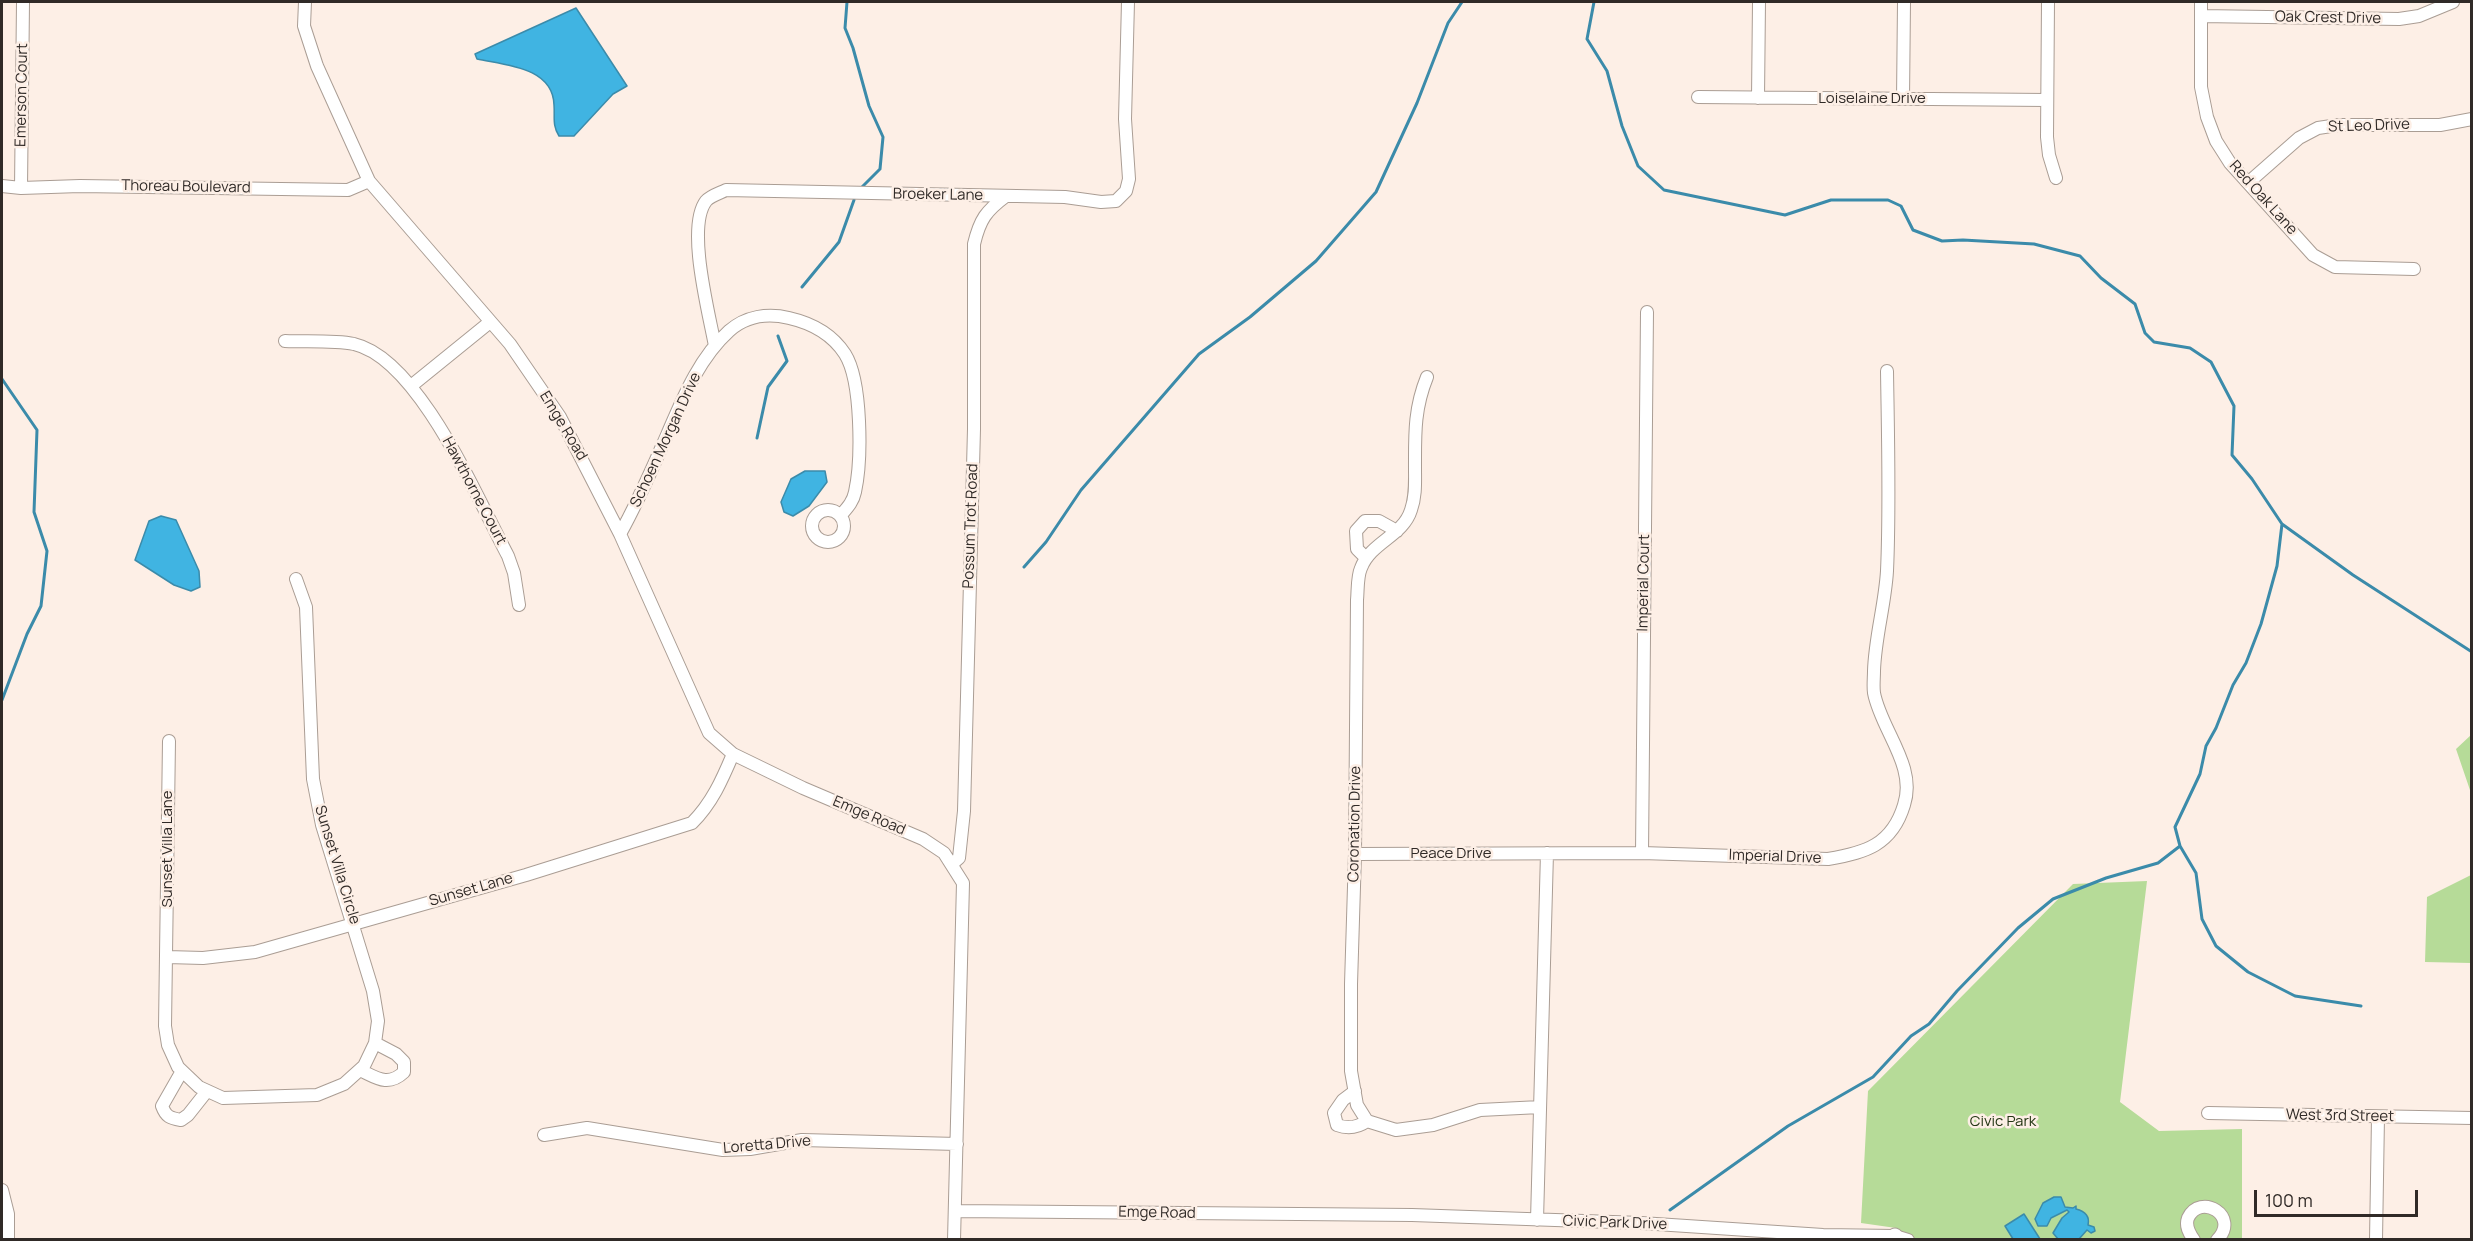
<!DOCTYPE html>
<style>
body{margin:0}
#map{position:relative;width:2473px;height:1241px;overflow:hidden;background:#fdefe6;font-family:Manrope,sans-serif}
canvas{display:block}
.frame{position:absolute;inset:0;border:3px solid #302a27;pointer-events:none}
.scale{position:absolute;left:2254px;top:1190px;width:164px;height:27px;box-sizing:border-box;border:3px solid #302a27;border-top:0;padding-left:8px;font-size:18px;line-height:21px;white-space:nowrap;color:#302a27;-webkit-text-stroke:4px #fdefe6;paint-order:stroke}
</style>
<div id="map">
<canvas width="2473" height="1241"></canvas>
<div class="frame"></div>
<div class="scale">100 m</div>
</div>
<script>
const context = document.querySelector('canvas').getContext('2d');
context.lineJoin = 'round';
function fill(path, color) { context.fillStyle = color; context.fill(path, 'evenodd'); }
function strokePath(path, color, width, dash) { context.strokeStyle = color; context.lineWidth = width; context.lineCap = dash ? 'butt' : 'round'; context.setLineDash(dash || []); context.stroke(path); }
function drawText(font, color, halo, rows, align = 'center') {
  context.font = font + ' Manrope,sans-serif'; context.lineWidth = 5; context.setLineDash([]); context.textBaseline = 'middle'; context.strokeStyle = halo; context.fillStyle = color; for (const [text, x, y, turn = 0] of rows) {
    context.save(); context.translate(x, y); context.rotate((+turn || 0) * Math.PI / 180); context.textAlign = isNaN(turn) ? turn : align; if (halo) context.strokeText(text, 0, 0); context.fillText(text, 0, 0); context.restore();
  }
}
const green = new Path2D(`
 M2471 735V793L2456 749Z
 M2471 875V963L2425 962 2427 897Z
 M2147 881 2120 1102 2159 1131 2242 1129V1239L1894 1240 1896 1228 1861 1223 1868 1091 2073 884Z`);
const water = new Path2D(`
 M576 8 627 86 613 94 574 136H559C552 125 555 117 554 105 553 67 505 65 477 59L475 54Z
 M805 471H825L827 482 809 506 793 516 784 512 781 502 791 479Z
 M161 516 176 520 199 571 200 587 191 591 174 585 135 560 149 521Z
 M2054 1197H2061L2065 1207 2073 1208 2076 1206V1209C2084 1211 2090 1216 2088 1225L2094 1227 2095 1231 2091 1233 2087 1230 2079 1239H2058L2053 1233 2062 1218 2069 1212 2067 1210 2051 1218 2047 1226H2038L2035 1219 2043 1203Z
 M2024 1214 2040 1239H2013L2005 1226Z`);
const stream = new Path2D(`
 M847 2 845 28 853 48 869 106 883 137 880 169 860 189
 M1594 2 1587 39 1607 71 1622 126 1638 166 1664 190 1785 215 1831 200H1888L1901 206 1913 230 1942 241 1963 240 2034 244 2080 256 2101 278 2135 304 2145 333 2154 342 2190 348 2211 362 2234 406 2232 455 2252 479 2282 524 2353 575 2472 652
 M802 287 839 242 854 200
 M2 379 37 430 34 512 47 551 41 606 27 634 2 700
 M757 438 768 387 787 361 778 336
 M2282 524 2277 566 2261 624 2246 663 2233 685 2216 728 2206 746 2200 774 2175 827 2180 846 2196 873 2202 919 2216 946 2248 972 2295 996 2361 1006
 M1024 567 1046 542 1081 490 1199 354 1250 317 1316 261 1376 192 1417 103 1448 23 1462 2
 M1670 1210 1788 1126 1873 1077 1911 1036 1929 1024 1957 991 2018 928 2053 899 2106 878 2158 863 2180 846`);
const minor = new Path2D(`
 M305 2 304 26 317 66 369 181 510 344 560 417 620 534 709 733 733 754 803 788 923 839 944 853 963 883 954 1240
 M2048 2 2047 137 2049 155 2056 178
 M2201 2V87L2207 117 2216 141 2230 163 2313 255 2335 267 2414 269
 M2201 16 2399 19 2419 16 2453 2
 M1698 97 2047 100
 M1758 98 1759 2
 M1903 99 1904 2
 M2249 182 2299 138 2318 128 2338 125H2440L2472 119
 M2 186 21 188 80 186 348 190 369 181
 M21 188 23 2
 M285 341C306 342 334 340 354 344 419 359 478 500 508 556L514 573 519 605
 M715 346C709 313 686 227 706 201 710 196 720 193 726 190L1065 197 1101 202 1116 201 1126 191 1129 179 1125 119 1128 2
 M1427 377C1414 409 1415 435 1415 468 1415 482 1416 496 1411 510 1403 536 1371 542 1361 568 1357 577 1358 590 1357 600L1355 854 1351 984V1071L1357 1105 1367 1121 1396 1130 1433 1125 1480 1110 1540 1107
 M411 386 490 322
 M812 526a16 16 0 1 1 32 0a16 16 0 1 1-32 0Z
 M620 534C638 502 652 469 667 435 683 398 699 358 729 331 746 316 768 313 789 318 811 323 832 334 845 354 862 381 862 460 855 492 853 502 847 508 841 515
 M1366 558 1357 549 1356 531 1365 521H1379L1397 531
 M169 741 165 1026 168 1045 178 1067 199 1087 223 1098 317 1095 344 1084 364 1066 375 1043 378 1021 373 991 322 825 313 779 306 607 296 579
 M1642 853 1647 312
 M1355 854 1642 853 1828 859C1865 853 1892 845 1904 805 1917 766 1881 730 1874 693 1873 686 1874 678 1874 671 1875 637 1885 605 1887 571 1890 505 1888 438 1887 371
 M952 864 959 858 964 811 974 429V244C980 219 986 211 1006 196
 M167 957 203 958 255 952 526 875 692 823C712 803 722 780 733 754
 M360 1070C377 1078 388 1087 404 1072V1062L396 1054 375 1043
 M182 1071 162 1106C166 1117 170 1118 181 1120L188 1115 207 1091
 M1355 1091 1343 1100 1334 1113 1337 1125C1348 1129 1357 1128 1367 1121
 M2208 1113 2472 1118
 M544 1135 587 1128 723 1150 750 1149 802 1140 957 1144
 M2 1190 8 1214V1240
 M956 1211 1412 1215 1641 1223 1823 1235 1895 1236 1908 1240
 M1537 1220 1547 853
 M2194 1240C2189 1233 2185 1226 2188 1218 2200 1192 2241 1216 2217 1240
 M2376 1240 2378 1117`);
const tertiary = new Path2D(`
 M1894 1240 1895 1236`);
const streetNames = [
 ["Oak Crest Drive",2328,18,1],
 ["Emerson Court",22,95,-89],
 ["Loiselaine Drive",1872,99],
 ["St Leo Drive",2369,126,-2],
 ["Thoreau Boulevard",186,187,1],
 ["Broeker Lane",938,195,1],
 ["Red Oak Lane",2263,198,48],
 ["Emge Road",563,426,59],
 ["Schoen Morgan Drive",666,440,-65],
 ["Hawthorne Court",474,491,62],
 ["Possum Trot Road",971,526,-88],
 ["Imperial Court",1644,583,-89],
 ["Emge Road",869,816,23],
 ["Coronation Drive",1355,824,-89],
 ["Sunset Villa Lane",168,849,-90],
 ["Peace Drive",1451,854],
 ["Imperial Drive",1775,857,2],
 ["Sunset Villa Circle",337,865,73],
 ["Sunset Lane",471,890,-16],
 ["West 3rd Street",2340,1116,1],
 ["Loretta Drive",767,1145,-5],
 ["Emge Road",1157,1213,1],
 ["Civic Park Drive",1615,1223,2]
];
const parkNames = [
 ["Civic Park",2003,1122]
];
fill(green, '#b6db98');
fill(water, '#40b4e2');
strokePath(water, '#3b8baa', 1.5);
strokePath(stream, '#3b8baa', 3);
strokePath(minor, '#aa9d94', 14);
strokePath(tertiary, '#aa9d94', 17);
strokePath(minor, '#fff', 12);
strokePath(tertiary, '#fff', 15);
drawText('15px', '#302a27', '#fdefe6', streetNames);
drawText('15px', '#243614', '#fdefe6', parkNames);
</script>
